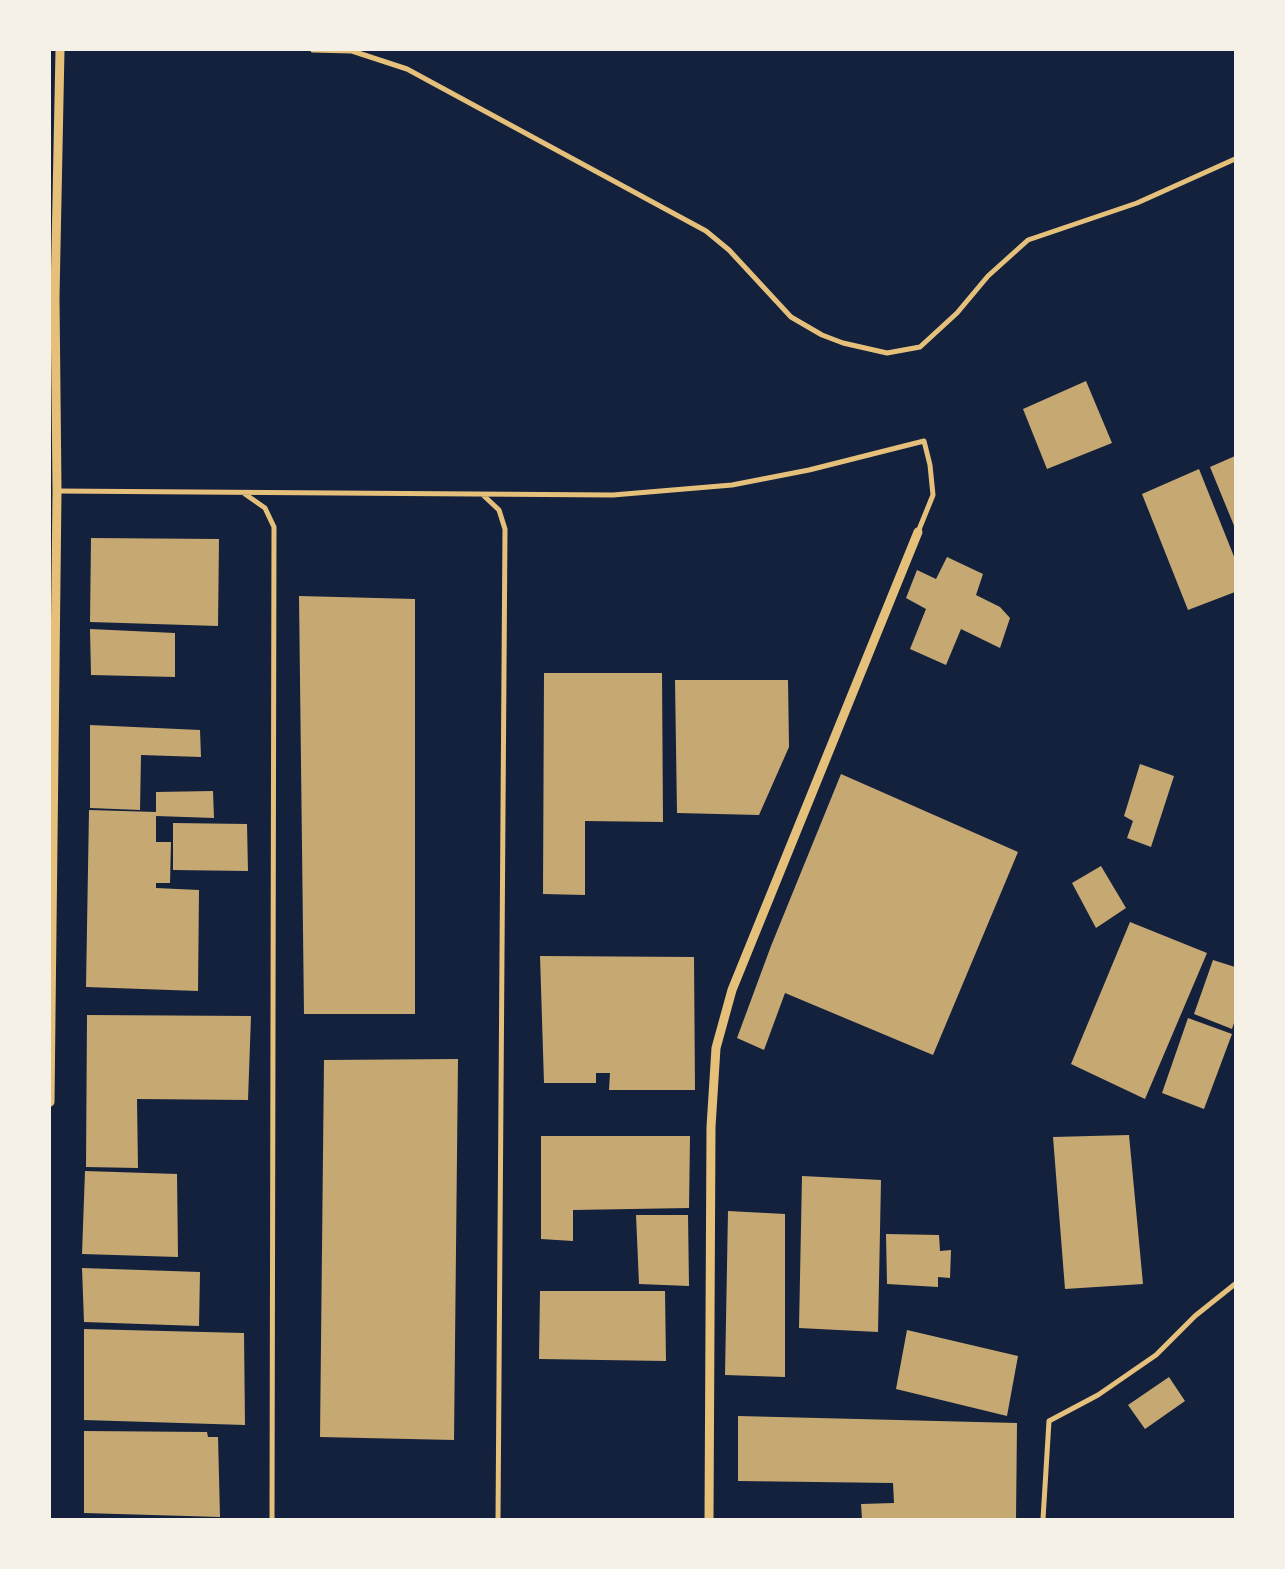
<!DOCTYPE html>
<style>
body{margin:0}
#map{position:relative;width:1285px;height:1569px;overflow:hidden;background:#14213d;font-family:Merriweather,serif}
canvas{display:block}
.frame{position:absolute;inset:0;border:51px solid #f6f1e7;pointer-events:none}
</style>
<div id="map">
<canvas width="1285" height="1569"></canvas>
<div class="frame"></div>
</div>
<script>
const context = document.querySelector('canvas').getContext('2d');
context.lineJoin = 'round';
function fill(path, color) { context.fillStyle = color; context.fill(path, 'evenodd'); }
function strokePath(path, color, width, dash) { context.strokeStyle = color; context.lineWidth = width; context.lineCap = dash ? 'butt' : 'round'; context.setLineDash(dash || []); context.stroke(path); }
const building = new Path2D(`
 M1086 381 1112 443 1047 469 1023 409Z
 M1235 456V528L1210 467Z
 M1199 469 1235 559V592L1188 610 1142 494Z
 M91 538 219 539 218 626 90 622Z
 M947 557 983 574 976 595 1000 607 1010 618 1000 648 961 629 946 665 910 649 926 609 906 598 917 570 936 579Z
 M299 596 415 599V1014H304Z
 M90 629 175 633V677L91 675Z
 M544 673H662L663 822 585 821V895L543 894Z
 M675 680H788L789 747 759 815 677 813Z
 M90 725 200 730 201 757 141 755 140 810 90 808Z
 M1140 764 1174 776 1151 847 1127 838 1133 821 1124 816Z
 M841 774 1018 852 933 1055 785 993 764 1050 737 1038 771 946Z
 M213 791 214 818 156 816V842H171L170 883H156V888L199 890 198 991 86 987 89 810 156 812V792Z
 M173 823 247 824 248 871 173 870Z
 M1101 866 1126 908 1096 928 1072 883Z
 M1130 922 1207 953 1145 1099 1071 1064Z
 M540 956 694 957 695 1090H609L610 1073H596V1083H544Z
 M1213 960 1235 967V1020L1232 1029 1194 1014Z
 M87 1015 251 1016 248 1100 137 1099 138 1168 86 1167Z
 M1188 1018 1232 1034 1204 1109 1162 1093Z
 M458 1059 454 1440 320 1437 324 1060Z
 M1129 1135 1143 1284 1065 1289 1053 1137Z
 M541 1136H690L689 1208 573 1210V1241L541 1239Z
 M85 1171 177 1174 178 1257 82 1254Z
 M802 1176 881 1180 878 1332 799 1328Z
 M728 1211 785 1214V1377L725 1375Z
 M636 1215H688L689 1286 639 1284Z
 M886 1234 939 1235 940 1251 951 1250 950 1278 938 1277V1287L887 1284Z
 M82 1268 200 1272 199 1326 84 1322Z
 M540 1291H665L666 1361 539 1359Z
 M84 1329 244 1333 245 1425 84 1420Z
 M907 1330 1018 1356 1007 1416 896 1389Z
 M1169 1377 1185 1401 1145 1429 1128 1405Z
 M738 1416 1017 1423 1016 1519H862L861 1504 894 1503 893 1483 738 1481Z
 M84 1431 207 1432 208 1437H218L220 1517 84 1513Z`);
const minor = new Path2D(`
 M313 50 352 51 407 69 706 231 729 250 791 317 822 335 843 343 887 353 920 347 957 313 988 276 1028 240 1137 203 1235 159
 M57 491 613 495 732 485 809 470 924 441 930 465 933 495 918 532
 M245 494 265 508 274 527 272 1519
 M483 495 499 510 505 529 498 1519
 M1043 1519 1049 1421 1098 1395 1156 1355 1195 1316 1235 1284`);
const tertiary = new Path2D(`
 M50 1102 57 491 55 297 60 50
 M709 1519 711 1127 716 1048 732 990 918 532`);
fill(building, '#c6a872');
strokePath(minor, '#e5c07b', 5);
strokePath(tertiary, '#e5c07b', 9);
</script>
